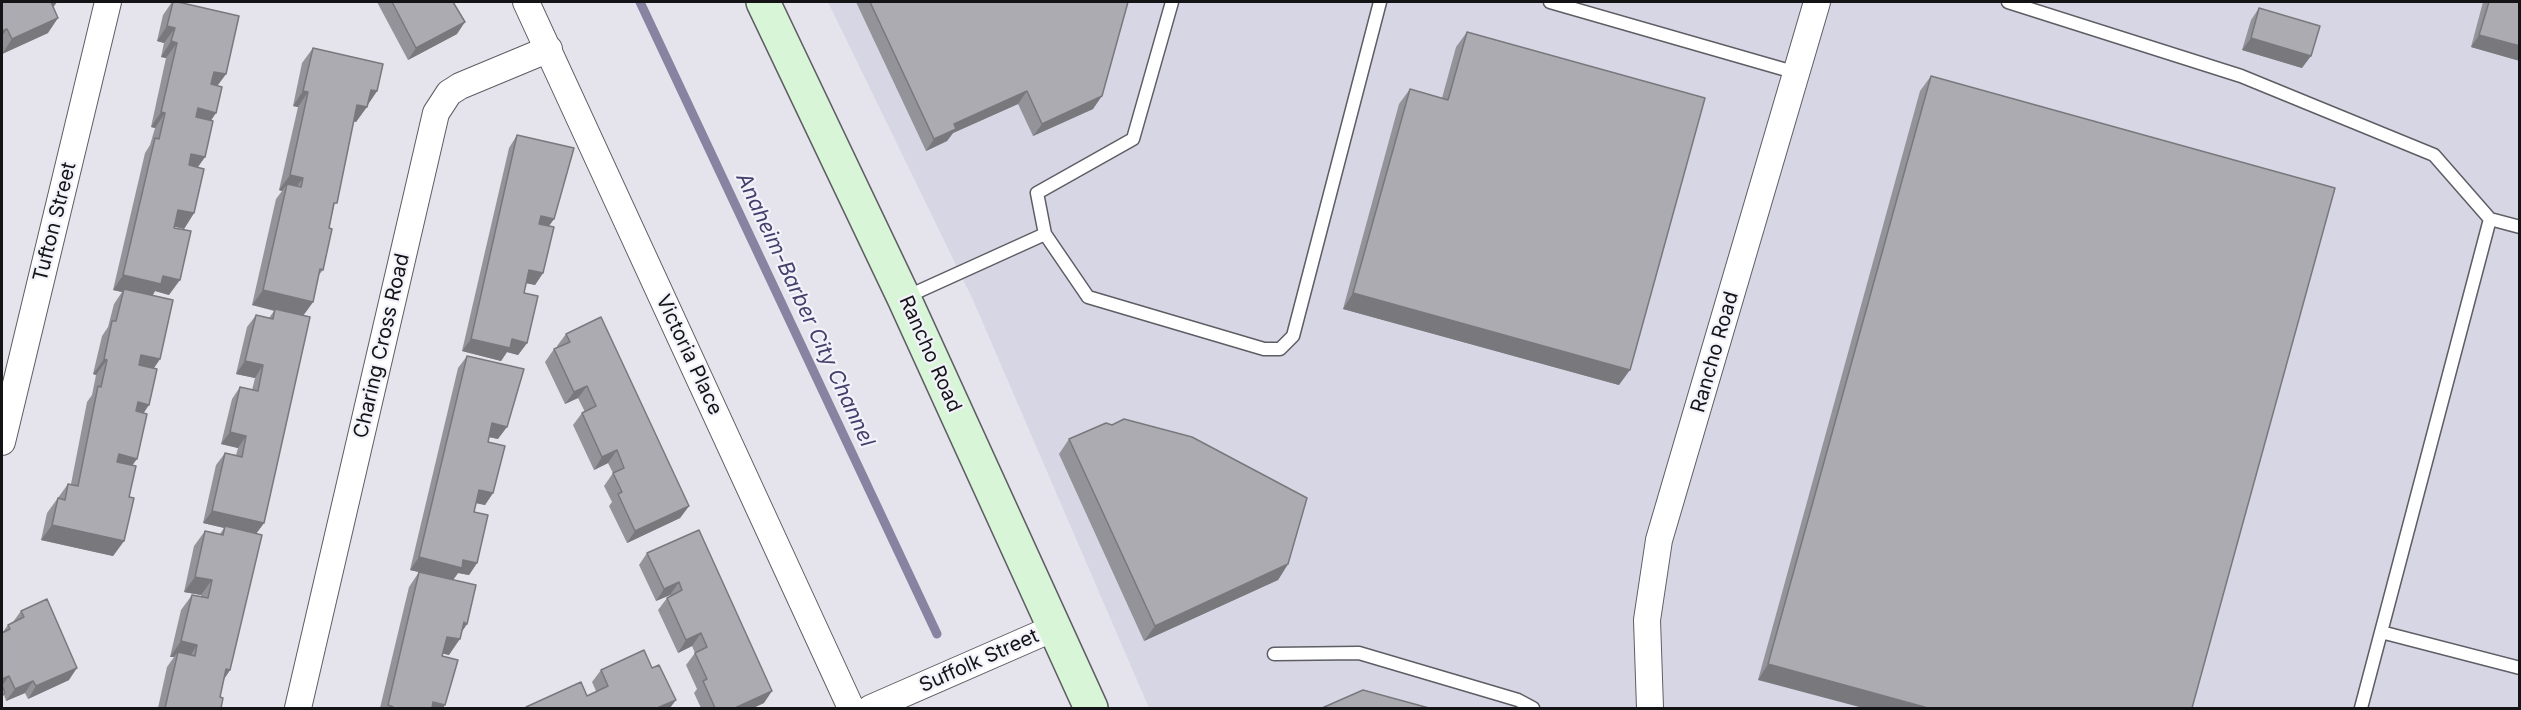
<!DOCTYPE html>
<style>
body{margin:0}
#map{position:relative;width:2521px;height:710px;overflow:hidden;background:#e5e4ec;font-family:Inter,sans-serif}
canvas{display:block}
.frame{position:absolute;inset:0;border:3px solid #141316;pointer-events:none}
</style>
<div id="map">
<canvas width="2521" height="710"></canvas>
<div class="frame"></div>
</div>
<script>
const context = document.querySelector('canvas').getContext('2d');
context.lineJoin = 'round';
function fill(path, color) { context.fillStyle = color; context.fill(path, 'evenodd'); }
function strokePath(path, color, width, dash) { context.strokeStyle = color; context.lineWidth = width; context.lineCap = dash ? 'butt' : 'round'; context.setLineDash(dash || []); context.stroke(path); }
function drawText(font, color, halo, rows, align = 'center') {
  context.font = font + ' Inter,sans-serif'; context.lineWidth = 4.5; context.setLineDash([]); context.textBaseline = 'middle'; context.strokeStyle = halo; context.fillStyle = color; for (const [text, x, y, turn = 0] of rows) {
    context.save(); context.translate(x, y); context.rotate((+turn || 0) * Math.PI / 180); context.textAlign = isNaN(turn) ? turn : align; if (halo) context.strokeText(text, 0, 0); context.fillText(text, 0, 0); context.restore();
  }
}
const built = new Path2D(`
 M828 2H2519V708H1149L973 300Z`);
const stream = new Path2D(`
 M640 2 937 634`);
const lane = new Path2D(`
 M1550 2 1797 73
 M2008 2 2241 76 2434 155 2490 219 2361 708
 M2490 219 2520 227
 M1045 234 1088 297 1264 349H1280L1293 336 1380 2
 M906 297 1045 234 1037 193 1133 139 1172 2
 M2381 632 2520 668
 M1274 654 1359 653 1518 700 1533 708`);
const street = new Path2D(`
 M526 2 851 708
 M2 442 108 2
 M298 708 436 113 449 93 460 86 549 49
 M871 708 1054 628
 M1650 708 1647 620 1659 540 1817 2`);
const secondary = new Path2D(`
 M763 2 904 298 1091 708`);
const wall = new Path2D(`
 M2 2H57L53 7 48 33 2 54Z
 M172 2H178L226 74 217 86 205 157 198 167 194 213 184 229 174 226 169 295 155 291 153 295 160 359 154 368 132 465 124 541 113 556 41 540 47 513 68 484H71L87 402 92 395 96 375 93 374 102 336 108 327 114 304 122 292 113 290 145 153 150 145 155 128 151 127 166 58 161 57 164 43 157 41 163 15Z
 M377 2H453L457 34 408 60Z
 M856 2H1128L1093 109 1033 136 1018 104 953 133 947 141 926 151Z
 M2483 2H2520V61L2471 47Z
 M2259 8 2302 68 2242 50 2251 20Z
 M1467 32 1619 385 1343 309 1399 104 1410 89 1442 98 1456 47Z
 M313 48 377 91 356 122 354 121 329 228 323 270 318 276 313 302 303 316 264 523 256 534 230 670 224 679 220 697 221 708H158L167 667 174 657H170L181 610 192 595 201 597V595L184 592 194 546 205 531 220 534 224 528 203 523 216 465 225 453 236 455 238 448 221 444 232 399 240 387 252 390 255 378 236 374 247 327 256 315 269 318 274 311 252 305 276 199 282 191 279 190 298 107 293 106 302 63Z
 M1931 76 2192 708 1758 680 1920 91Z
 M517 135 554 219 549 226 543 273 535 285 526 283 524 293 527 343 518 355 507 352 501 361 462 351 509 148Z
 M566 334 689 506 680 518 627 543 609 506 612 502 604 486 613 473 608 463 594 470 573 425 582 413 585 412 578 398 565 404 545 362 554 349 558 348 557 346Z
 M467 356 498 439 489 437 488 442 493 493 485 505 476 503 474 512 477 563 469 575 458 573 453 580 410 570 458 368Z
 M1069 439 1288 564 1278 580 1144 641 1059 454Z
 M699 530 764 703 753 708H701L694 693 697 689 686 665 695 653 692 646 678 653 658 610 667 598 671 596 670 595 656 601 639 565 647 553Z
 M419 572 467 624 461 632 449 655 443 653V708H380L409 587Z
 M21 611 69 680 28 699 25 693 6 701 4 695 2 698V633L8 625 13 622Z
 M601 670 670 708H525L526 707 587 696 596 691 592 682Z`);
const shadedWall = new Path2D(`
 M51 2H57L49 13Z
 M58 18 48 33 2 54 12 39Z
 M465 22 457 34 408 60 416 48Z
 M167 26 175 28 164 43 157 41Z
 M7 29 2 36V31Z
 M2479 35 2520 46V61L2471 47Z
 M2251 38 2311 56 2302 68 2242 50Z
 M171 41 177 43 166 58 161 57Z
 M214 72 226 74 215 89 203 87Z
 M371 90 377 91 367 106Z
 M303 91 308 92 298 107 293 106Z
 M1027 91 1018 104 953 133 947 141 926 151 934 139 954 124Z
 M1102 96 1093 109 1033 136 1042 124Z
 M357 105 367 107 356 122 347 120Z
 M198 108 216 113 206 128 187 123Z
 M161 112 165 113 155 128 151 127Z
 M191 154 205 157 194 172 181 169Z
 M290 175 303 178 292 193 287 184 282 191 279 190Z
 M178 210 194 213 184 229 167 225Z
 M541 216 554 219 545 231 532 228Z
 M529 270 543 273 535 285 521 282Z
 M123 275 163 276 180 280 169 295 155 291 150 299 124 289 122 292 113 290Z
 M263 290 313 302 302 317 252 305Z
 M1353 293 1630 370 1619 385 1343 309Z
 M471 339H512L527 343 518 355 507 352 501 361 462 351Z
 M141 355 160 359 149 375 130 370Z
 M104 359 107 360 96 375 93 374Z
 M245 361 263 365 255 378 236 374Z
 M587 386 578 398 565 404 574 392Z
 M138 402 149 405 139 420 127 417Z
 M492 423 507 427 498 439 484 436Z
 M230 432 246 436 238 448 221 444Z
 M617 450 608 463 594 470 602 457Z
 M119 454 137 459 126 474 108 469Z
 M479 490 493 493 485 505 471 502Z
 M689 506 680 518 627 543 635 531Z
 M212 511 264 523 255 535 203 523Z
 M52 525 124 541 113 556 41 540Z
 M419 557 463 560 477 563 469 575 458 573 453 580 410 570Z
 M1288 564 1278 580 1144 641 1155 626Z
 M195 577 212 580 201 595 184 592Z
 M679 582 670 595 656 601 664 589Z
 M464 622 467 624 457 639H460L449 655 436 652 447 637Z
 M701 633 692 646 678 653 686 640Z
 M181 641 197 645 187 661 178 652 174 657H170Z
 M1768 664 1928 708H1863L1758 680Z
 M77 668 69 680 28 699 36 686Z
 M226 669 230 670 220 685Z
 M9 676 2 686V679Z
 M33 681 25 693 6 701 15 689Z
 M772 691 764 703 753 708H735Z
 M676 700 670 708H657Z
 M433 702 445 705 443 708H429Z`);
const building = new Path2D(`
 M2 2H52H51L58 18 12 39 7 29 2 31Z
 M173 2H178L239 16 226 74 214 72 211 84 222 87 216 113 198 108 196 117 213 121 205 157 191 154 189 165 204 169 194 213 178 210 174 228 191 231 180 280 163 276 161 284 123 275 155 138 159 139 165 113 161 112 177 43 171 41 175 28 167 26Z
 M392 2H453L465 22 416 48Z
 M870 2H1128L1102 96 1042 124 1027 91 954 124 956 129 934 139Z
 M2489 2H2520V46L2479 35Z
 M2259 8 2320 26 2311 56 2251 38Z
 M1467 32 1705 98 1630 370 1353 293 1410 89 1448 100Z
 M313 48 383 64 377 91 371 90 367 107 357 105 337 203H334L329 228 332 229 323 270 320 269 313 302 263 290 287 184 301 187 303 178 290 175 308 92 303 91Z
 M1931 76 2335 188 2192 708H1928L1768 664Z
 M517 135 574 148 554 219 541 216 539 224 554 227 543 273 529 270 524 293 538 296 527 343 512 339 510 348 471 339Z
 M124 289 173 300 160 359 141 355 139 365 157 369 149 405 138 402 136 411 147 414 137 459 119 454 117 462 136 466 129 497 134 498 124 541 52 525 58 498 65 500 68 484 78 486 98 386 101 387 107 360 104 359 112 321H116Z
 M275 309 310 317 264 523 212 511 225 453 242 457 246 436 230 432 240 387 258 391 263 365 245 361 256 315 273 319Z
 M601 317 689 506 635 531 618 494 622 492 613 473 624 468 617 450 602 457 582 413 596 406 587 386 574 392 554 349 570 342 566 334Z
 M467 356 524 369 507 427 492 423 488 442 505 446 493 493 479 490 474 512 488 515 477 563 463 560 462 568 419 557Z
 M1124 419 1192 437 1307 498 1288 564 1155 626 1069 439 1106 423 1112 425Z
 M225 526 262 535 230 670 226 669 220 697 223 698 221 708H165L178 652 195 656 197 645 181 641 192 595 208 598 212 580 195 577 205 531 223 535Z
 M699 530 772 691 735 708H715L703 681 707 679 695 653 707 647 701 633 686 640 667 598 682 590 679 582 664 589 647 553Z
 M419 572 476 585 467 624 464 622 460 639 447 637 442 656 458 660 445 705 433 702 432 708H392L393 707 388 705Z
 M47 599 77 668 36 686 33 681 15 689 9 676 2 679V633L10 629 8 625 24 617 21 611Z
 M644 650 652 668 659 665 676 700 657 708H527L526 707 581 682 587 696 608 686 601 670Z
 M2 685 5 693 2 695Z
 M1363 690 1429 708H1322Z`);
const streetNames = [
 ["Tufton Street",55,222,-76],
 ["Charing Cross Road",382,346,-77],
 ["Rancho Road",1715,352,-74],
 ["Rancho Road",930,354,66],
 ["Victoria Place",689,355,65],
 ["Suffolk Street",979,661,-24]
];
const waterNames = [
 ["Anaheim-Barber City Channel",805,310,65]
];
fill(built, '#d7d6e5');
strokePath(stream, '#8783a1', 9);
strokePath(lane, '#5e5d64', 15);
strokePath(street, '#5e5d64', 28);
strokePath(secondary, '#5e5d64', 36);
strokePath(lane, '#fff', 12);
strokePath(street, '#fff', 26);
strokePath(secondary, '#d8f6d7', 33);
fill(wall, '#949399');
fill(shadedWall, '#78787d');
fill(building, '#acabb2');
strokePath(building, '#78787d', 1.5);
drawText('20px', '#141316', '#f2f2fa', streetNames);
drawText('italic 21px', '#453d6a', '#f2f2fa', waterNames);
</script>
